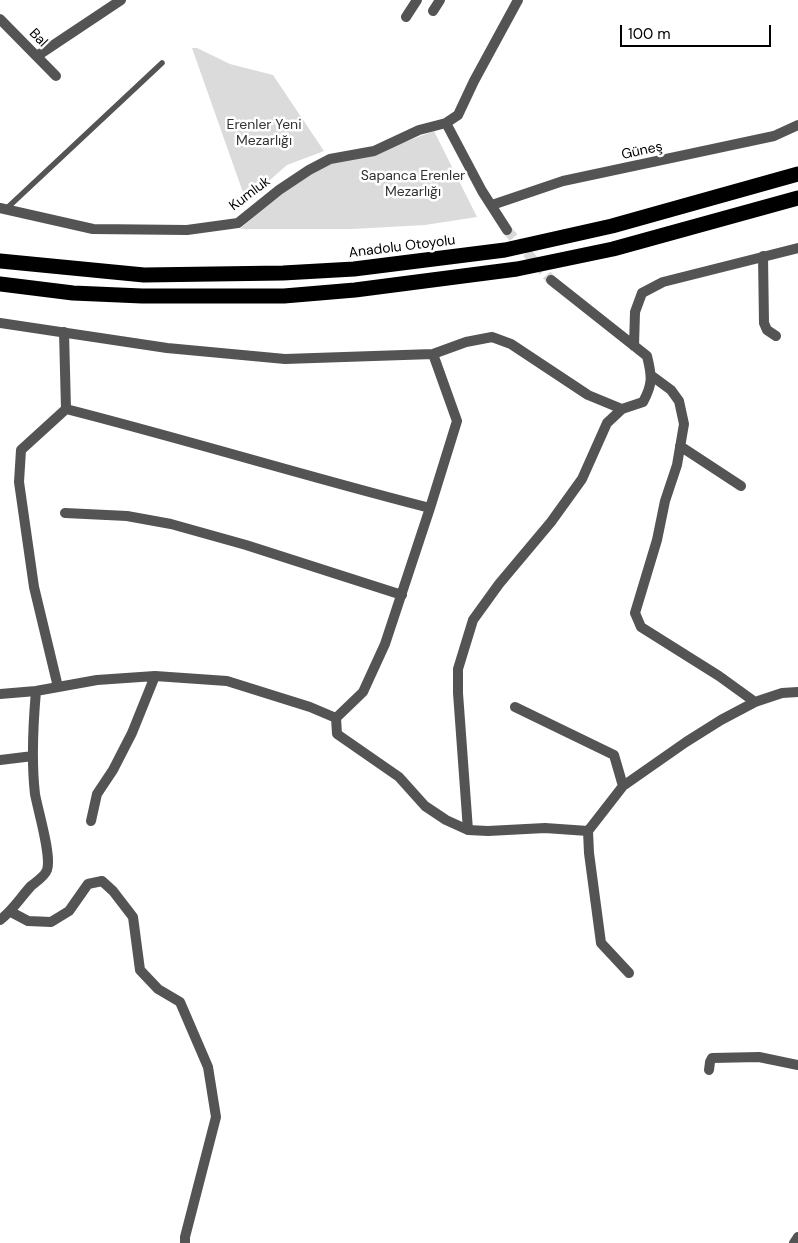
<!DOCTYPE html>
<meta charset="utf-8">
<style>
body{margin:0}
#map{position:relative;width:798px;height:1243px;overflow:hidden;background:#fff;font-family:"DM Sans",sans-serif}
canvas{display:block}
.scale{position:absolute;left:620px;top:25px;width:151px;height:22px;box-sizing:border-box;border:2px solid #000;border-top:0;padding-left:6px;font-size:15px;line-height:18px;white-space:nowrap;color:#000;-webkit-text-stroke:4px #fff;paint-order:stroke}
</style>
<div id="map">
<canvas width="798" height="1243"></canvas>
<div class="scale">100 m</div>
</div>
<script>
const context = document.querySelector('canvas').getContext('2d');
context.lineJoin = 'round';
function fill(path, color) { context.fillStyle = color; context.fill(path, 'evenodd'); }
function strokePath(path, color, width, dash) { context.strokeStyle = color; context.lineWidth = width; context.lineCap = dash ? 'butt' : 'round'; context.setLineDash(dash || []); context.stroke(path); }
function drawText(font, color, halo, rows, align = 'center') {
  context.font = font + ' "DM Sans",sans-serif'; context.lineWidth = 5; context.setLineDash([]); context.textBaseline = 'middle'; context.strokeStyle = halo; context.fillStyle = color; for (const [text, x, y, turn = 0] of rows) {
    context.save(); context.translate(x, y); context.rotate((+turn || 0) * Math.PI / 180); context.textAlign = isNaN(turn) ? turn : align; if (halo) context.strokeText(text, 0, 0); context.fillText(text, 0, 0); context.restore();
  }
}
const green = new Path2D(`
 M192 48H197L230 64 273 75 324 151 287 165 246 201Z
 M434 131 477 217 425 225 352 229H240L283 191 332 162 381 151Z`);
const minorTunnel = new Path2D(`
 M507 230 551 280`);
const service = new Path2D(`
 M6 209 162 63`);
const minor = new Path2D(`
 M433 11 440 0
 M406 17 417 0
 M0 19 56 76
 M37 56 121 0
 M492 205 563 181 774 136 798 125
 M0 208 93 229 187 230 238 223 279 190 309 170 330 159 374 151 419 130 446 123
 M507 230 482 191 446 123 458 115 474 81 518 0
 M763 256 764 323 767 330 776 336
 M0 323 167 348 285 359 433 354 466 342 492 337 511 344 588 395 622 409 643 402C653 384 652 376 647 356L551 280
 M64 332 66 409C188 440 308 477 430 508
 M634 346 635 312 642 293 663 282 798 248
 M433 354 457 421 430 508 385 644 363 692 336 718 337 734 399 777 425 806 446 820 468 830 488 831 545 828 588 831 589 853 601 943 629 973
 M680 446 741 486
 M65 513 127 516 171 524 246 545 402 595
 M58 687 34 587 19 482 21 450 66 409
 M0 694 36 691 97 680 155 676 227 681 310 707 336 718
 M755 702 782 693 798 692
 M515 707 614 755 623 786
 M0 760 33 756
 M91 821 97 794 113 770 132 733 155 676
 M468 830 458 693V669L473 620 499 584 551 522 582 479 607 423 622 409
 M588 831 623 786 686 742 721 720 755 702 719 676 641 627 635 613 657 540 665 501 677 465 684 424 679 401 671 390 652 376
 M11 912 28 921 51 922 69 911 88 884 102 881 113 891 133 917 140 970 158 989 180 1002 208 1067 216 1117 185 1237V1243
 M0 920C13 910 20 898 31 886 36 882 45 876 47 870 52 856 38 811 35 794 31 760 33 725 36 691
 M709 1070 710 1062 712 1058 759 1057 798 1065`);
const tertiary = new Path2D(`
 M794 1243 798 1237`);
const motorway = new Path2D(`
 M0 261 144 275 283 273 354 269 505 250 612 226 798 174
 M0 284 73 293 142 296H284L355 290 517 269 613 249 798 198`);
const streetNames = [
 ["Bal",38,38,46],
 ["Güneş",642,151,-12],
 ["Kumluk",250,194,-37],
 ["Anadolu Otoyolu",402,247,-7]
];
const parkNames = [
 ["Erenler Yeni",264,125],
 ["Mezarlığı",264,141],
 ["Sapanca Erenler",413,176],
 ["Mezarlığı",413,192]
];
fill(green, '#dbdbdb');
strokePath(minorTunnel, '#d9d9d9', 10, [10, 5]);
strokePath(service, '#545454', 5.5);
strokePath(minor, '#545454', 10);
strokePath(tertiary, '#545454', 10);
strokePath(motorway, '#000', 15);
drawText('14px', '#000', '#fff', streetNames);
drawText('14px', '#323232', '#fff', parkNames);
</script>
